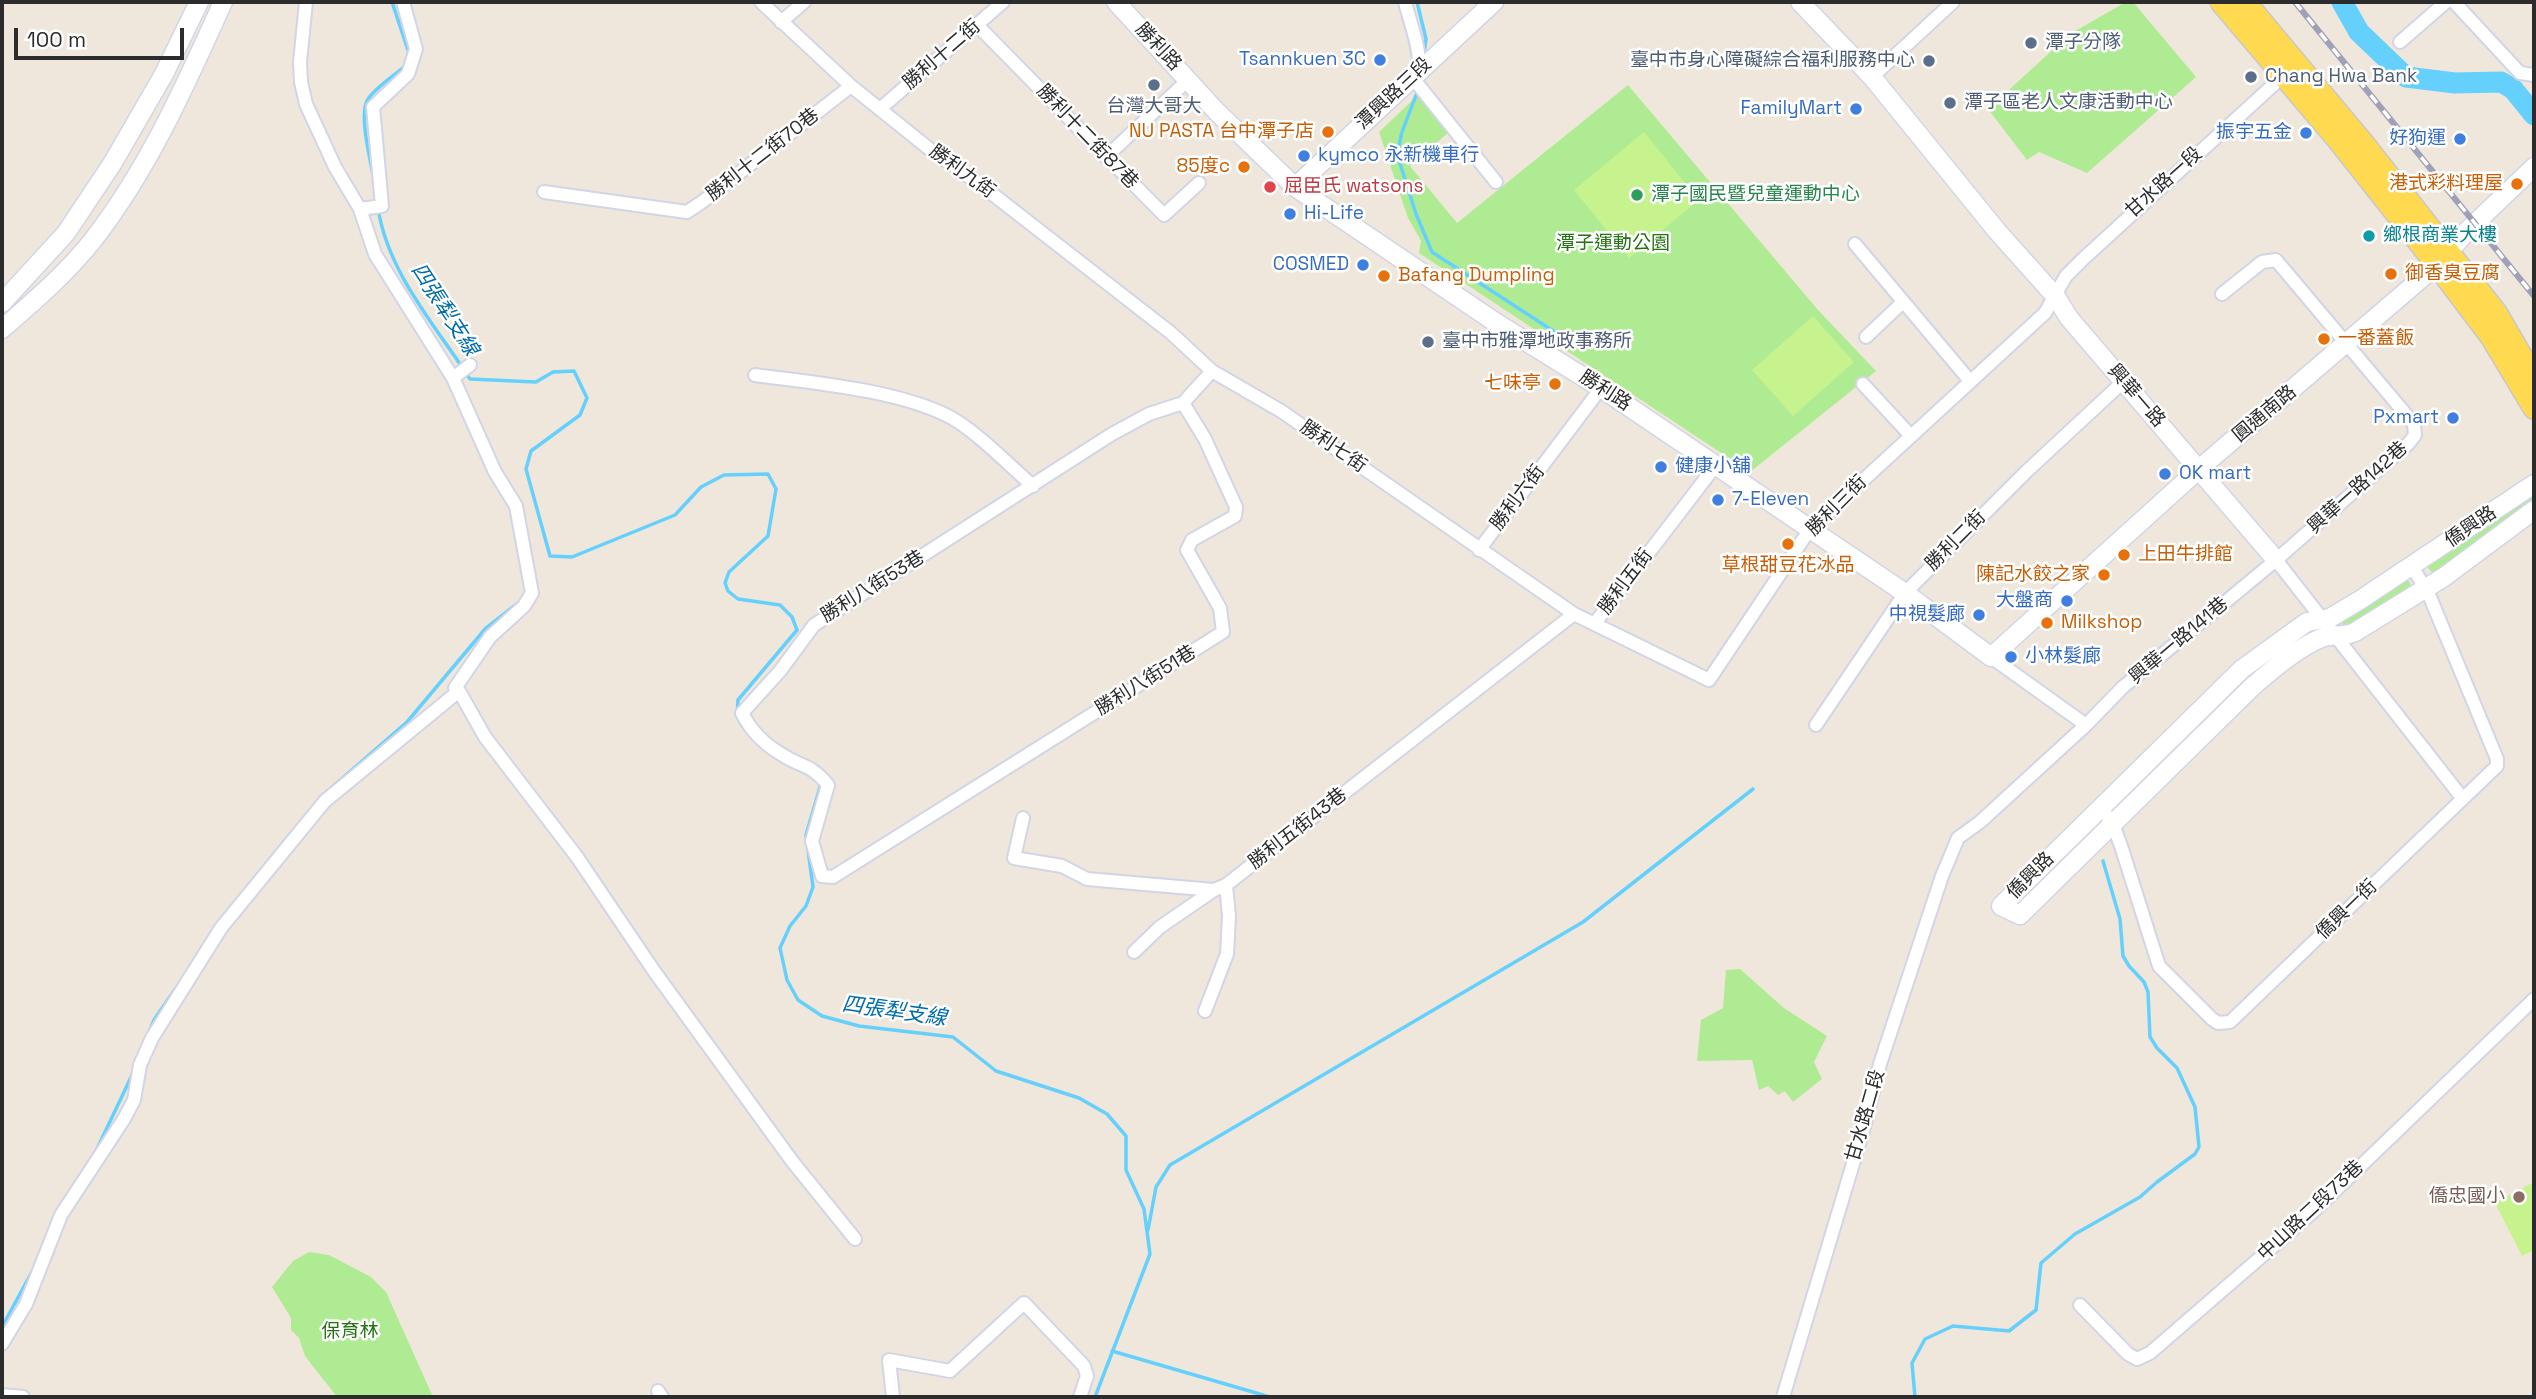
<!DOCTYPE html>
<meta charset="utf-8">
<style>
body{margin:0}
#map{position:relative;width:2536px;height:1399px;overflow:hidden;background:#efe7dc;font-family:"Space Grotesk",sans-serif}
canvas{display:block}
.frame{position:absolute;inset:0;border:4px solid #2c2c2c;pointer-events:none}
.scale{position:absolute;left:14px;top:28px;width:170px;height:32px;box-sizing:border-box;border:4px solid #2c2c2c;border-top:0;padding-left:9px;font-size:21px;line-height:24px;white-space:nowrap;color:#2c2c2c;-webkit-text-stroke:5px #fff;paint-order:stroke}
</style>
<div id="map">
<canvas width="2536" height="1399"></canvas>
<div class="frame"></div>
<div class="scale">100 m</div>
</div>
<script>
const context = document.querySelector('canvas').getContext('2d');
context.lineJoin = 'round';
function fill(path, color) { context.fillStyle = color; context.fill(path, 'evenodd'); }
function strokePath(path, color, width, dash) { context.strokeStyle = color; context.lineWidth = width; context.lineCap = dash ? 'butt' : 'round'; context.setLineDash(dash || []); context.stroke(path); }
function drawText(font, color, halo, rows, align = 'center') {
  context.font = font + ' "Space Grotesk","Noto Sans TC",sans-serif'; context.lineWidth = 5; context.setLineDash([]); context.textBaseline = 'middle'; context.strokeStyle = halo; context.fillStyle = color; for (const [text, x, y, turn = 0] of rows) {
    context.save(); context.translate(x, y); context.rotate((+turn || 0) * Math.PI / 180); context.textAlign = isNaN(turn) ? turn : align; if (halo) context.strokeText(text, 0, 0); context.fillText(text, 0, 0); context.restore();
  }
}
const green = new Path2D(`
 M2126 2H2133L2196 77 2087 173 2039 152 2027 160 1988 109 2070 34Z
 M1628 85 1818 310 1876 371 1750 472 1419 253 1421 241 1408 218 1379 132 1417 96 1449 132 1410 166 1457 223Z
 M2534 492V500L2438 570 2433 573 2428 568 2430 564Z
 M2404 581H2409L2411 586 2351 624 2344 625 2342 623 2343 619Z
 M2308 631 2310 635 2119 808 2117 806 2116 804 2247 675Z
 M2097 824 2100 827 2020 904 2017 902Z
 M1740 969 1784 1008 1827 1036 1814 1062 1822 1079 1793 1102 1785 1091 1778 1095 1768 1086 1759 1090 1752 1060 1697 1061 1701 1020 1723 1008 1726 970Z
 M309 1252 329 1255 371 1277 386 1292 433 1397H337L305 1356 299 1338 291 1330V1318L272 1287 293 1261Z`);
const pitch = new Path2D(`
 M1644 132 1699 200 1629 258 1574 190Z
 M1813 316 1854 362 1793 416 1752 370Z
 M2534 1182V1250L2522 1256 2495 1203Z`);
const stream = new Path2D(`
 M392 2 409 53
 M1417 2 1426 39 1424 54
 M1418 90 1402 132 1397 154 1416 214 1432 252 1564 338
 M374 180C371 161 358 114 368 99 377 86 394 76 405 66
 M378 208C387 268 429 318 462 367
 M466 373 470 379 536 382 553 372 574 371 587 398 580 415 531 451 526 469 550 556 572 557 675 515 701 487 724 475 768 474 776 489 768 536 729 572 725 583 728 591 738 599 780 605 792 617 797 630 738 700C737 711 737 721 745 729
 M821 784 806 835 813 887 806 906 790 926 780 948 787 980 798 1000 822 1016 859 1026 953 1037 996 1071 1079 1098 1107 1114 1126 1136V1170L1144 1209 1150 1254 1095 1397
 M323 795 407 722 486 628 524 598
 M247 887 291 833
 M149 1032 154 1020 176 988
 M95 1153 134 1071
 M1148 1230 1156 1187 1170 1165 1583 922 1753 789
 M2 1327 34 1268
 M1112 1351 1270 1397
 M1915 1397 1912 1363 1925 1339 1953 1326 2009 1331 2036 1310 2041 1263 2075 1234 2140 1197 2157 1182 2195 1154 2199 1147 2195 1107 2177 1068 2157 1048 2150 1037 2148 992 2144 982 2129 966 2123 956 2120 919 2103 861`);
const river = new Path2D(`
 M2342 2 2359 32 2406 77 2455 83 2501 82 2513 89 2534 115`);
const street = new Path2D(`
 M761 2 851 86 932 151 977 182 1171 333 1212 371 1281 411 1574 614 1709 680 1810 529 2045 313 2066 276 2082 260 2282 77
 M1405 2C1411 27 1425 57 1416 82L1496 182
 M2454 2 2520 73 2534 75
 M781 22 804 2
 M977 25 1164 215 1199 183
 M2400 42 2446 2
 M1872 77 1953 2
 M881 108 1003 2
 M1106 157 1188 80
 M544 192 687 212 702 202 851 86
 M360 209 382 206 373 107 408 74 416 49 403 2
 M1855 244 1970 381
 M1866 337 1903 302
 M755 375C814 383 898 390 950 417 976 431 1010 466 1033 486
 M453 378 470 365
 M1863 384 1911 436
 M1183 403 1205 439 1236 507 1235 516 1192 540 1187 550 1220 608 1223 632 833 877 822 876 812 841 828 785C810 763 802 768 781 754 764 744 751 731 742 713L780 671 814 625 1112 434 1149 414 1183 403 1212 371
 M1479 550 1601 388
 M2276 560 2463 799
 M1595 623 1716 465
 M1991 657 2086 725
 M459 691 485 737 577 857 654 971 792 1161 855 1239
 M1816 725 1905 593 2027 471 2124 381
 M2101 807 2113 824 2122 849 2159 966 2212 1019 2218 1023 2230 1022 2497 766V759L2430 597 2412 566
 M1023 818 1014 858 1062 866 1087 879 1214 890 1226 885 1574 614
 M1134 952 1160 927 1214 890
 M1205 1011 1227 954 1229 916 1226 885
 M2080 1305 2128 1354 2137 1359 2150 1353 2314 1211 2534 999
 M2 1344 26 1304 61 1215 124 1119 134 1100 140 1065 152 1038 221 928 325 801 459 691 455 688 490 637 524 606 532 593 516 506 495 472 453 378 375 254 360 209 335 167 306 104 301 82 300 62 306 2
 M658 1391 662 1397
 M2 1395 23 1397
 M893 1397 889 1360 950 1371 1024 1303 1084 1366 1087 1376 1080 1397
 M1783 1397 1864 1127 1880 1064 1942 876 1958 838 1980 822 2086 725 2123 687 2276 560 2409 443 2415 435 2414 424 2276 260 2262 262 2222 294`);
const secondary = new Path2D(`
 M1116 2 1217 112 1295 187 1495 322 1601 388 1905 593 1991 657 2199 469 2437 265 2467 231 2534 167
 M1800 2 1872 77 1997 231 2056 297 2069 318 2276 560
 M1295 187 1494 2
 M2 303 66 233 112 164 164 74 199 2
 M2 329C33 302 67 273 93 240 149 168 186 84 223 2
 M2534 484 2360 600 2330 618 2307 622 2242 669 2001 906 2020 915 2252 687C2269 672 2298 648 2319 639 2331 633 2343 638 2355 632L2444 577 2534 510`);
const primary = new Path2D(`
 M2221 2 2339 141 2437 265 2492 338 2534 408
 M2245 2 2363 143 2497 314 2534 378`);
const rail = new Path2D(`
 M2295 2 2534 296`);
const markers = [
 [2031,43,7,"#5c6f8a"],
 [1380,60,7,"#3f7fe0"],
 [1929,61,7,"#5c6f8a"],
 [2251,77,7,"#5c6f8a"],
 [1154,85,7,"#5c6f8a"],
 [1950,103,7,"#5c6f8a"],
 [1856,109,7,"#3f7fe0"],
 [1328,132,7,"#e8710a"],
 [2306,133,7,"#3f7fe0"],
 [2460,139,7,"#3f7fe0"],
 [1304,156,7,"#3f7fe0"],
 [1244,167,7,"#e8710a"],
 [2517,184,7,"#e8710a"],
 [1270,187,7,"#e0444e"],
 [1637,195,7,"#2e9e5b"],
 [1290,214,7,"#3f7fe0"],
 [2369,236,7,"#0f9aa8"],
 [1363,265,7,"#3f7fe0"],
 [2391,274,7,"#e8710a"],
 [1384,276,7,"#e8710a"],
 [2324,339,7,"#e8710a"],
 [1428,342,7,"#5c6f8a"],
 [1555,384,7,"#e8710a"],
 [2453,418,7,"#3f7fe0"],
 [1661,467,7,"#3f7fe0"],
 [2165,474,7,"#3f7fe0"],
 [1718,500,7,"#3f7fe0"],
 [1788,544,7,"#e8710a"],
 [2124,555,7,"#e8710a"],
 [2104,575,7,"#e8710a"],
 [2067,601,7,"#3f7fe0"],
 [1979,615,7,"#3f7fe0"],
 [2047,623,7,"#e8710a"],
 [2011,657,7,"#3f7fe0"],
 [2519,1197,7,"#8d6e63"]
];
const serviceNames = [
 ["潭子分隊",2045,43],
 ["臺中市身心障礙綜合福利服務中心",1915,61,"right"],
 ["Chang Hwa Bank",2265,77],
 ["潭子區老人文康活動中心",1964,103],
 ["台灣大哥大",1154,107,"center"],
 ["臺中市雅潭地政事務所",1442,342]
];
const streetNames = [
 ["勝利路",1158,47,47],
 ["勝利十二街",942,55,-41],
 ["潭興路三段",1394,94,-43],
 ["勝利十二街87巷",1087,137,46],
 ["勝利十二街70巷",763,155,-38],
 ["勝利九街",962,172,36],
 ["甘水路一段",2164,183,-42],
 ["勝利路",1605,391,33],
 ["興華一路",2136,396,49],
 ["圓通南路",2265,414,-40],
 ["勝利七街",1333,447,35],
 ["興華一路142巷",2358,488,-42],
 ["勝利六街",1518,498,-53],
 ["勝利三街",1837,506,-45],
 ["僑興路",2471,527,-34],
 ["勝利二街",1956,541,-45],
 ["勝利五街",1626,582,-53],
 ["勝利八街53巷",873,587,-32],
 ["興華一路141巷",2179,641,-40],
 ["勝利八街51巷",1146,681,-32],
 ["勝利五街43巷",1298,829,-38],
 ["僑興路",2031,876,-45],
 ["僑興一街",2347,910,-44],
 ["甘水路二段",1866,1116,-74],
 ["中山路二段73巷",2311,1211,-43]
];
const shopNames = [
 ["Tsannkuen 3C",1366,60],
 ["FamilyMart",1842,109],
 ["振宇五金",2292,133],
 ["好狗運",2446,139],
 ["kymco 永新機車行",1318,156,"left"],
 ["Hi-Life",1304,214,"left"],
 ["COSMED",1349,265],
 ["Pxmart",2439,418],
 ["健康小舖",1675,467,"left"],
 ["OK mart",2179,474,"left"],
 ["7-Eleven",1732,500,"left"],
 ["大盤商",2053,601],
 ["中視髮廊",1965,615],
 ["小林髮廊",2025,657,"left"]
];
const foodNames = [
 ["NU PASTA 台中潭子店",1314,132],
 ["85度c",1230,167],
 ["港式彩料理屋",2503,184],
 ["御香臭豆腐",2405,274,"left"],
 ["Bafang Dumpling",1398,276,"left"],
 ["一番蓋飯",2338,339,"left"],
 ["七味亭",1541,384],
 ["上田牛排館",2138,555,"left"],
 ["草根甜豆花冰品",1788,566,"center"],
 ["陳記水餃之家",2090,575],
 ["Milkshop",2061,623,"left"]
];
const healthNames = [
 ["屈臣氏 watsons",1284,187]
];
const leisureNames = [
 ["潭子國民暨兒童運動中心",1651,195]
];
const cultureNames = [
 ["鄉根商業大樓",2383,236]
];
const parkNames = [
 ["潭子運動公園",1613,244],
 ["保育林",350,1332]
];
const educationNames = [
 ["僑忠國小",2505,1197]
];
const waterNames = [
 ["四張犁支線",444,310,57],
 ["四張犁支線",894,1012,8]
];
fill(green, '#afeb93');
fill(pitch, '#c6f38e');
strokePath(stream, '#65d0fc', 3.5);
strokePath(river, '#65d0fc', 21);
strokePath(street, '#d1d5e6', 16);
strokePath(secondary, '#d1d5e6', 21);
strokePath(primary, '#c8c8c8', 24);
strokePath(street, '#fff', 12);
strokePath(secondary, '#fff', 18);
strokePath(primary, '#ffda51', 21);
strokePath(rail, '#9ea1b8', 6);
strokePath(rail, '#fff', 3.5, [10]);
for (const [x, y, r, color] of markers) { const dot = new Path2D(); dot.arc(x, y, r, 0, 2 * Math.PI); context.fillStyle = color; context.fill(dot); strokePath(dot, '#fff', 2.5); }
drawText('19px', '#4e5e75', '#fff', serviceNames, 'left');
drawText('19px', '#2c2c2c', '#fff', streetNames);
drawText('19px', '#366cbe', '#fff', shopNames, 'right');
drawText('19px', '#c56008', '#fff', foodNames, 'right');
drawText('19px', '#be3a42', '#fff', healthNames, 'left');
drawText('19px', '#27864d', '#fff', leisureNames, 'left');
drawText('19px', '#0d838f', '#fff', cultureNames, 'left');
drawText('19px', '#247212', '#fff', parkNames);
drawText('19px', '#785e54', '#fff', educationNames, 'right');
drawText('italic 21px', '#006dab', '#fff', waterNames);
</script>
